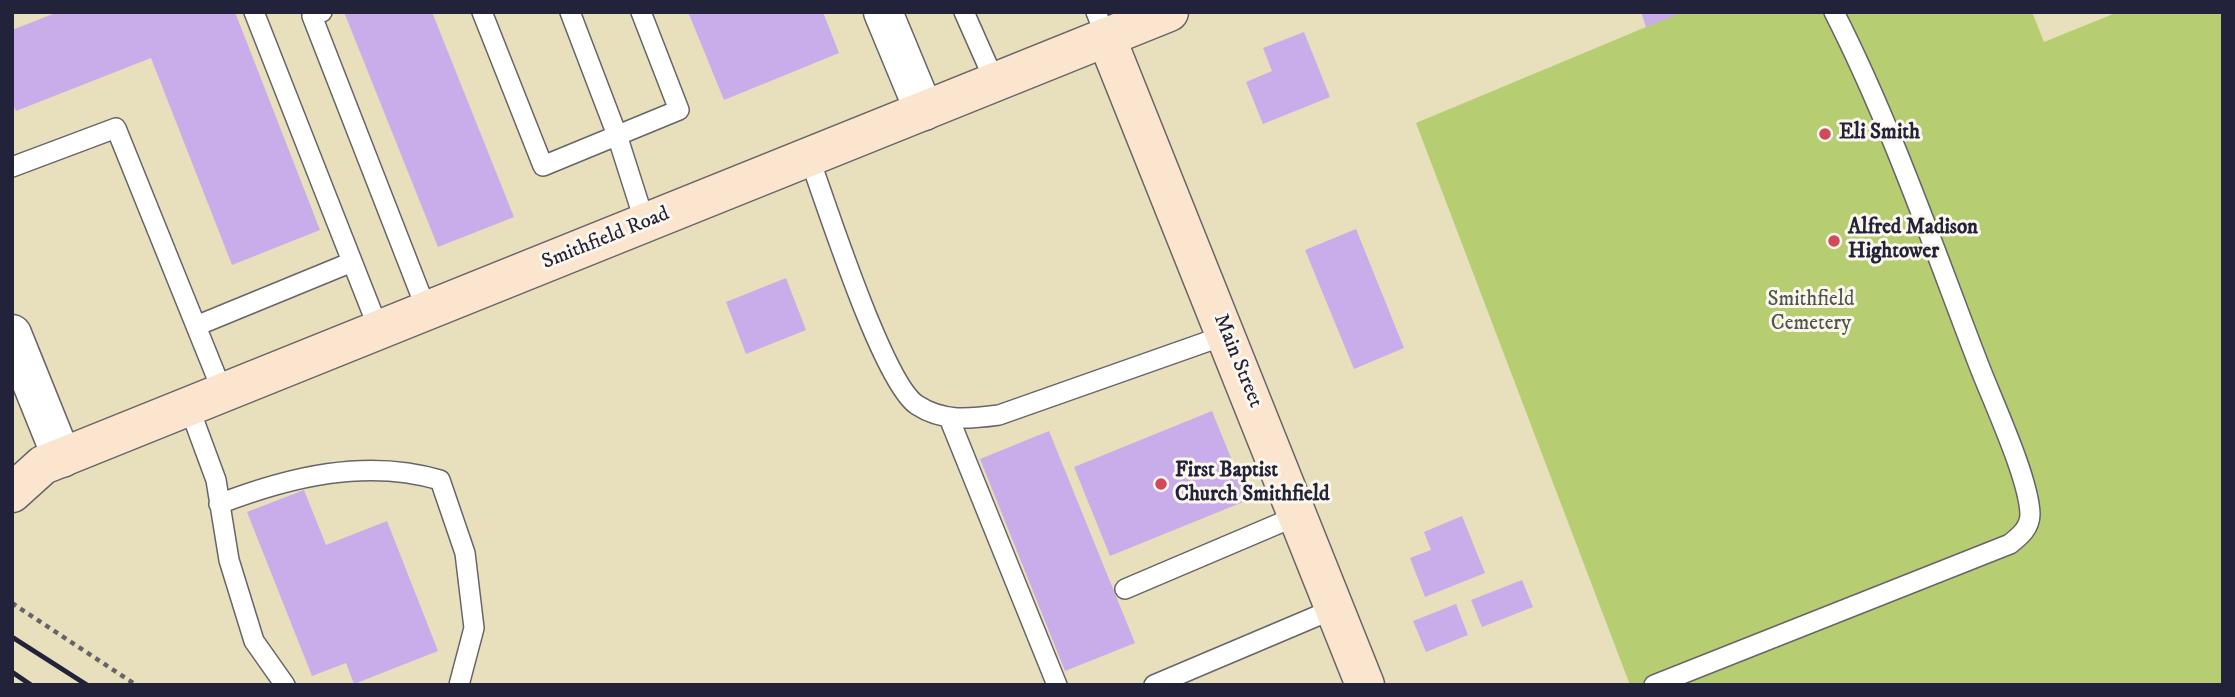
<!DOCTYPE html>
<style>
body{margin:0}
#map{position:relative;width:2235px;height:697px;overflow:hidden;background:#e8e0bc;font-family:"IM FELL DW Pica",serif}
canvas{display:block}
.frame{position:absolute;inset:0;border:14px solid #22223b;pointer-events:none}
</style>
<div id="map">
<canvas width="2235" height="697"></canvas>
<div class="frame"></div>
</div>
<script>
const context = document.querySelector('canvas').getContext('2d');
context.lineJoin = 'round';
function fill(path, color) { context.fillStyle = color; context.fill(path, 'evenodd'); }
function strokePath(path, color, width, dash) { context.strokeStyle = color; context.lineWidth = width; context.lineCap = dash ? 'butt' : 'round'; context.setLineDash(dash || []); context.stroke(path); }
function drawText(font, color, halo, rows, align = 'center') {
  context.font = font + ' "IM FELL DW Pica",serif'; context.lineWidth = 6; context.setLineDash([]); context.textBaseline = 'middle'; context.strokeStyle = halo; context.fillStyle = color; for (const [text, x, y, turn = 0] of rows) {
    context.save(); context.translate(x, y); context.rotate((+turn || 0) * Math.PI / 180); context.textAlign = isNaN(turn) ? turn : align; if (halo) context.strokeText(text, 0, 0); context.fillText(text, 0, 0); context.restore();
  }
}
const green = new Path2D(`
 M1682 12H2032L2044 42 2118 12H2223V685H1630L1416 123Z`);
const building = new Path2D(`
 M58 12H235L320 230 232 265 151 58 16 111 12 102V30Z
 M344 12H432L514 217 438 247Z
 M688 12H823L839 53 724 100Z
 M1641 12H1684L1646 27Z
 M1304 32 1330 97 1263 124 1246 82 1272 71 1263 48Z
 M1356 229 1404 348 1354 369 1305 250Z
 M786 278 806 330 746 354 726 302Z
 M1212 411 1248 500 1110 556 1074 467Z
 M1049 431 1135 643 1065 671 980 459Z
 M304 490 326 545 387 521 438 651 354 684 346 663 312 676 247 512Z
 M1462 516 1485 573 1425 597 1410 558 1431 550 1424 532Z
 M1522 580 1533 607 1482 627 1471 600Z
 M1456 604 1468 635 1426 652 1413 621Z`);
const path = new Path2D(`
 M12 603 136 685`);
const lane = new Path2D(`
 M254 12 379 330
 M322 12 312 16 427 311
 M482 12 543 166 679 110 641 12
 M570 12 617 135 645 223
 M964 12 995 82
 M1096 12 1106 37
 M809 157C826 203 883 383 917 405 943 422 969 419 999 415L1226 335
 M12 167 116 128 223 393
 M196 326 352 262
 M189 407 216 480 229 560 254 641 285 685
 M949 418 1057 685
 M219 504C289 477 366 458 440 480L465 553 474 628 459 685
 M1125 589 1299 515
 M1154 685 1336 608
 M1654 685 2010 544C2020 536 2030 528 2030 514 2029 479 1994 404 1980 368 1934 249 1892 126 1834 12`);
const street = new Path2D(`
 M883 12 924 111
 M12 334 62 458`);
const secondary = new Path2D(`
 M1106 37 1365 685
 M12 493 43 465 1169 12`);
const rail = new Path2D(`
 M12 637 87 685
 M12 672 31 685`);
const markers = [
 [1825,134,7,"#d1495b"],
 [1834,241,7,"#d1495b"],
 [1161,484,7,"#d1495b"]
];
const poiNames = [
 ["Eli Smith",1839,134],
 ["Alfred Madison",1848,229],
 ["Hightower",1848,253],
 ["First Baptist",1175,472],
 ["Church Smithfield",1175,496]
];
const streetNames = [
 ["Smithfield Road",606,239,-22],
 ["Main Street",1237,361,68]
];
const parkNames = [
 ["Smithfield",1811,301],
 ["Cemetery",1811,325]
];
fill(green, '#b6cd72');
fill(building, '#c8adea');
strokePath(lane, '#676468', 22);
strokePath(street, '#676468', 41);
strokePath(secondary, '#676468', 41);
strokePath(path, '#676468', 4.5, [5, 5]);
strokePath(lane, '#fff', 19);
strokePath(street, '#fff', 38);
strokePath(secondary, '#fbe5cf', 38);
strokePath(rail, '#22223b', 5);
for (const [x, y, r, color] of markers) { const dot = new Path2D(); dot.arc(x, y, r, 0, 2 * Math.PI); context.fillStyle = color; context.fill(dot); strokePath(dot, '#fbf7ec', 2.5); }
drawText('bold 21px', '#22223b', '#fbf7ec', poiNames, 'left');
drawText('21px', '#22223b', '#fbf7ec', streetNames);
drawText('21px', '#4e554c', '#fbf7ec', parkNames);
</script>
